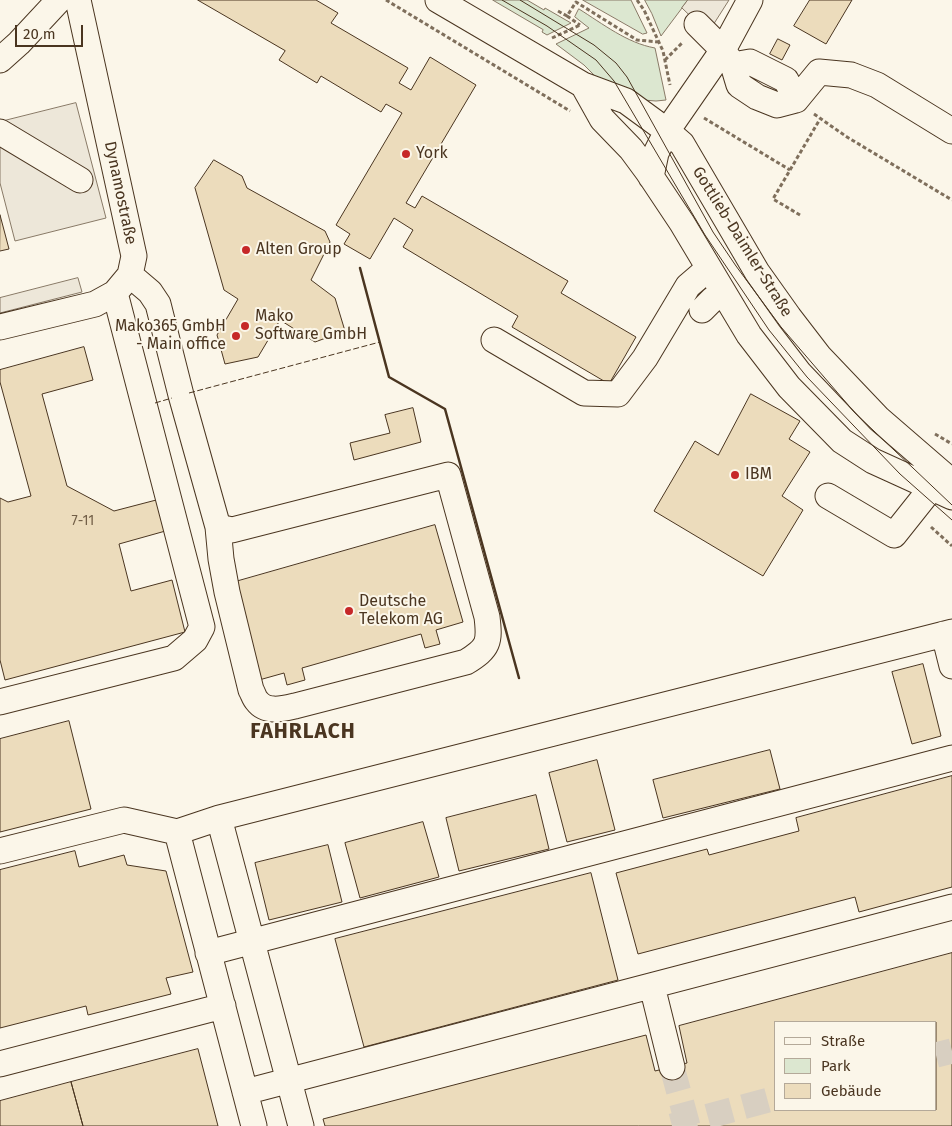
<!DOCTYPE html>
<meta charset="utf-8">
<style>
body{margin:0}
#map{position:relative;width:952px;height:1126px;overflow:hidden;background:#fbf6e9;font-family:"Fira Sans",sans-serif}
canvas{display:block}
.legend{position:absolute;left:774px;top:1021px;width:162px;height:90px;box-sizing:border-box;background:#fbf6e9;border:1px solid #b4a999;margin:0;padding:6px 9px;list-style:none;font-size:15px;color:#4a3520}
.legend li{display:flex;align-items:center;gap:10px;height:25px}
.legend b{width:25px;border:1px solid #b4a999}
.scale{position:absolute;left:15px;top:25px;width:68px;height:22px;box-sizing:border-box;border:2px solid #4a3520;border-top:0;padding-left:6px;font-size:15px;line-height:18px;white-space:nowrap;color:#4a3520;-webkit-text-stroke:4px #fbf6e9;paint-order:stroke}
</style>
<div id="map">
<canvas width="952" height="1126"></canvas>
<ul class="legend">
<li><b style="height:6px;background:#fbf6e9"></b>Straße</li>
<li><b style="height:14px;background:#dce7d0"></b>Park</li>
<li><b style="height:14px;background:#ecdcbc"></b>Gebäude</li>
</ul>
<div class="scale">20 m</div>
</div>
<script>
const context = document.querySelector('canvas').getContext('2d');
context.lineJoin = 'round';
function fill(path, color) { context.fillStyle = color; context.fill(path, 'evenodd'); }
function strokePath(path, color, width, dash) { context.strokeStyle = color; context.lineWidth = width; context.lineCap = dash ? 'butt' : 'round'; context.setLineDash(dash || []); context.stroke(path); }
function drawText(font, color, halo, rows, align = 'center') {
  context.font = font + ' "Fira Sans",sans-serif'; context.lineWidth = 4; context.setLineDash([]); context.textBaseline = 'middle'; context.strokeStyle = halo; context.fillStyle = color; for (const [text, x, y, turn = 0] of rows) {
    context.save(); context.translate(x, y); context.rotate((+turn || 0) * Math.PI / 180); context.textAlign = isNaN(turn) ? turn : align; if (halo) context.strokeText(text, 0, 0); context.fillText(text, 0, 0); context.restore();
  }
}
const green = new Path2D(`
 M493 0H527L544 10 545 8 571 23 547 35 542 32 543 30Z
 M583 0H631L647 33 643 34Z
 M645 0H688L661 36 652 14Z
 M579 9C603 24 627 43 655 48L666 100 656 101 643 100 596 77 584 65 556 44 589 28 575 17Z`);
const parking = new Path2D(`
 M688 0H729L708 33 682 8Z
 M76 103 106 218 15 241 0 183V122Z
 M78 278 82 292 0 313V298Z`);
const building = new Path2D(`
 M198 0H316L338 13 331 23 408 68 399 83 411 90 430 57 476 85 406 203 415 208 422 196 568 281 561 293 636 337 609 384 512 327 518 316 403 247 413 230 394 218 370 259 344 244 350 234 336 225 402 113 386 104 381 112 321 76 317 83 279 60 285 51Z
 M810 0H852L826 44 794 26Z
 M778 39 790 45 782 60 770 54Z
 M214 160 242 176 247 188 325 231 330 242 311 280 335 298 345 331 315 342 280 320 258 357 225 364 217 335 238 299 224 290 195 188Z
 M0 215 9 249 0 251Z
 M84 347 93 380 42 394 67 486 114 511 160 499 169 530 119 544 131 591 172 580 185 632 5 680 0 660V498L8 502 31 496 0 382V370Z
 M751 394 800 421 789 439 810 452 782 496 803 510 763 576 654 511 695 441 718 455Z
 M413 408 421 442 354 460 350 443 390 433 385 415Z
 M435 525 463 622 436 630 440 644 425 648 421 634 302 668 305 680 287 685 284 673 259 680 235 582Z
 M923 664 941 736 912 744 892 672Z
 M69 721 91 809 0 832V739Z
 M770 750 780 789 663 818 653 780Z
 M597 760 615 830 567 842 549 773Z
 M952 776V887L859 912 855 897 638 954 616 873 707 849 709 855 799 831 796 818Z
 M536 795 549 849 459 871 446 818Z
 M423 822 439 877 360 898 345 843Z
 M328 845 342 902 269 920 255 863Z
 M75 851 79 867 124 855 127 865 166 871 193 972 166 978 171 994 88 1015 86 1006 0 1028V870Z
 M591 873 618 980 364 1047 335 939Z
 M952 953V1126H325L323 1119 646 1035 655 1071 687 1063 679 1026ZM776 1022H936V1110H776Z
 M198 1049 218 1126H83L71 1082Z
 M71 1082 83 1126H0V1101Z`);
const minorTunnel = new Path2D(`
 M936 1055 952 1051
 M672 1067 688 1126
 M672 1126 776 1098`);
const path = new Path2D(`
 M386 0 570 111
 M637 0 644 10 663 51 670 85
 M558 11 567 16 576 2 637 40 659 42
 M567 16 580 25
 M552 38 580 25
 M665 60 682 43
 M814 114 847 137 952 200
 M704 118 790 170
 M800 215 773 199 820 119
 M935 434 952 444
 M931 527 952 546`);
const minor = new Path2D(`
 M438 0 583 85 626 101 667 131 682 144 757 272 789 317 819 356 879 419 952 482
 M697 24 723 50 733 65 739 85 757 97 777 105 796 100 819 72 851 75 877 85 952 131
 M0 60 19 43 59 0
 M733 65 750 62 786 80 796 100
 M583 85 602 119 631 149 648 172 682 223 749 335 789 387 842 441 873 461 952 497
 M0 132 80 180
 M651 177 656 153 667 131 723 50 750 0
 M130 275 150 292 158 304 181 395 218 527 232 530 448 475 487 617C490 642 489 648 466 662L295 706C282 709 266 713 257 701 254 698 253 693 251 690L227 592 221 559 218 527
 M702 310 713 299 725 295
 M0 327 95 304 115 293 130 275 134 256 78 0
 M494 340 584 393 618 394 645 358 688 286 709 268
 M828 496 894 535 925 496 931 486 935 473
 M944 634 952 666
 M0 702 174 658 195 640 202 627 115 293
 M219 818 301 1126
 M177 832 254 1126
 M0 851 124 820 177 832 219 818 952 632
 M208 953 952 758
 M652 986 672 1067
 M0 1064 223 1006
 M245 1092 952 907`);
const tram = new Path2D(`
 M502 0 547 26 596 60 614 81 705 235 769 330 807 377 900 474 952 520
 M520 0 594 45 616 63 627 77 713 232 736 266 781 327 855 413 952 505`);
const fence = new Path2D(`
 M189 393 380 342
 M155 403 172 398`);
const wall = new Path2D(`
 M360 268 389 377 445 409 519 678`);
const markers = [
 [406,154,5,"#c62828"],
 [246,250,5,"#c62828"],
 [245,326,5,"#c62828"],
 [236,336,5,"#c62828"],
 [735,475,5,"#c62828"],
 [349,611,5,"#c62828"]
];
const numberNames = [
 ["7-11",83,521]
];
const poiNames = [
 ["York",416,154],
 ["Alten Group",256,250],
 ["Mako",255,317],
 ["Software GmbH",255,335],
 ["Mako365 GmbH",226,327,"right"],
 ["- Main office",226,345,"right"],
 ["IBM",745,475],
 ["Deutsche",359,602],
 ["Telekom AG",359,620]
];
const streetNames = [
 ["Dynamostraße",120,193,78],
 ["Gottlieb-Daimler-Straße",742,242,58]
];
const districtNames = [
 ["FAHRLACH",303,732]
];
fill(green, '#dce7d0');
strokePath(green, '#887966', 1);
fill(parking, '#ede7d9');
strokePath(parking, '#887966', 1);
fill(building, '#ecdcbc');
strokePath(building, '#4a3520', 1);
strokePath(minorTunnel, '#d8cfc1', 25, [25, 12]);
strokePath(minor, '#4a3520', 27);
strokePath(path, '#7f6f5c', 3, [4, 2.5]);
strokePath(minor, '#fbf6e9', 25);
strokePath(tram, '#4a3520', 1);
strokePath(fence, '#4a3520', 1, [6, 2.5]);
strokePath(wall, '#4a3520', 2.5);
for (const [x, y, r, color] of markers) { const dot = new Path2D(); dot.arc(x, y, r, 0, 2 * Math.PI); context.fillStyle = color; context.fill(dot); strokePath(dot, '#fbf6e9', 2); }
drawText('14px', '#725f47', null, numberNames);
drawText('16px', '#4a3520', '#fbf6e9', poiNames, 'left');
drawText('16px', '#4a3520', '#fbf6e9', streetNames);
context.letterSpacing = '1px';
drawText('bold 21px', '#4a3520', '#fbf6e9', districtNames);
context.letterSpacing = '0px';
</script>
